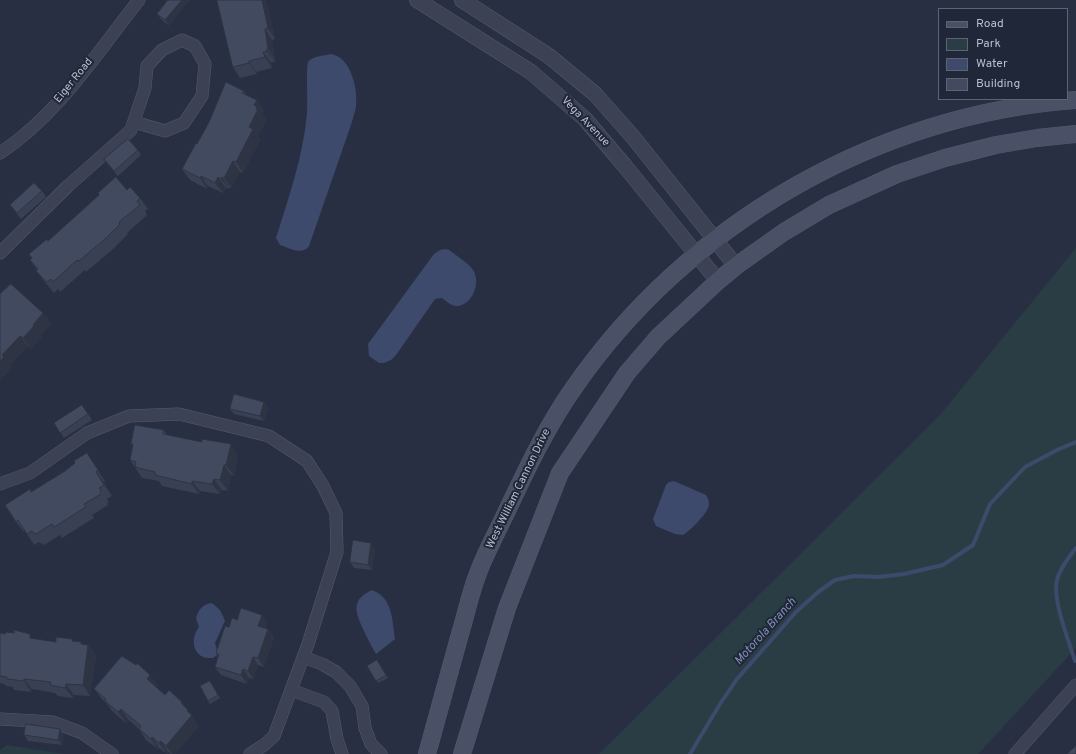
<!DOCTYPE html>
<style>
body{margin:0}
#map{position:relative;width:1076px;height:754px;overflow:hidden;background:#282f43;font-family:Overpass,sans-serif}
canvas{display:block}
.legend{position:absolute;left:938px;top:8px;width:130px;height:92px;box-sizing:border-box;background:#202738;border:1px solid #5d6373;margin:0;padding:5px 7px;list-style:none;font-size:12px;color:#b9becc}
.legend li{display:flex;align-items:center;gap:8px;height:20px}
.legend b{width:20px;border:1px solid #5d6373}
</style>
<div id="map">
<canvas width="1076" height="754"></canvas>
<ul class="legend">
<li><b style="height:5px;background:#4a5066"></b>Road</li>
<li><b style="height:11px;background:#2a3d44"></b>Park</li>
<li><b style="height:11px;background:#3e4a6c"></b>Water</li>
<li><b style="height:11px;background:#424a60"></b>Building</li>
</ul>
</div>
<script>
const context = document.querySelector('canvas').getContext('2d');
context.lineJoin = 'round';
function fill(path, color) { context.fillStyle = color; context.fill(path, 'evenodd'); }
function strokePath(path, color, width, dash) { context.strokeStyle = color; context.lineWidth = width; context.lineCap = dash ? 'butt' : 'round'; context.setLineDash(dash || []); context.stroke(path); }
function drawText(font, color, halo, rows, align = 'center') {
  context.font = font + ' Overpass,sans-serif'; context.lineWidth = 4; context.setLineDash([]); context.textBaseline = 'middle'; context.strokeStyle = halo; context.fillStyle = color; for (const [text, x, y, turn = 0] of rows) {
    context.save(); context.translate(x, y); context.rotate((+turn || 0) * Math.PI / 180); context.textAlign = isNaN(turn) ? turn : align; if (halo) context.strokeText(text, 0, 0); context.fillText(text, 0, 0); context.restore();
  }
}
const green = new Path2D(`
 M1076 248V648L978 754H599L940 415Z
 M7 745 64 754H0V750Z`);
const water = new Path2D(`
 M331 54C351 57 358 89 356 107 355 112 353 117 352 122L309 246C302 256 290 248 280 245L276 238C289 197 303 156 307 114 308 106 306 65 308 62 312 56 324 56 331 54Z
 M445 249 449 250C456 255 469 264 473 270 481 282 473 304 458 306 452 307 446 301 442 298L435 299 396 355 391 360 384 363H379L369 356 368 344 434 254 440 250Z
 M674 481 706 495C708 498 709 501 709 505 707 514 691 530 683 535L675 534 656 526 653 519 666 485 669 482Z
 M372 590C393 598 392 620 395 639L376 654C371 646 367 637 363 629 355 611 351 600 372 590Z
 M211 603C219 607 222 613 225 621L215 643 218 654 213 658C210 658 206 658 203 657 191 651 192 636 199 627L196 618C199 609 202 605 211 603Z`);
const stream = new Path2D(`
 M1075 661C1069 641 1052 600 1057 580 1060 568 1069 557 1076 548
 M690 754 720 704 737 679 795 613 818 592 835 580 854 576 878 577 904 574 943 565 973 545 990 504 1025 467 1059 449 1076 442`);
const minor = new Path2D(`
 M0 153C58 115 96 54 139 0
 M0 253 68 186 131 130 145 88 147 66 162 50 182 40 195 46 205 64 202 96 184 123 165 131 134 122
 M0 484 30 473 87 433 129 416 179 414 269 436 307 461 323 486 336 513 337 552 308 644 274 736 264 745 250 754
 M303 657 322 664 336 672 350 686 362 706 365 728 371 744 381 754
 M291 690 324 702 332 711 337 739 342 754
 M0 719 53 722 82 733 112 754
 M1015 754 1076 685`);
const tertiary = new Path2D(`
 M417 0 531 72 585 119 624 165 718 281
 M462 0 549 56 595 94 633 137 736 266`);
const secondary = new Path2D(`
 M427 754C438 714 449 674 460 634 466 615 470 594 477 576 484 556 495 536 504 517 525 473 545 429 573 389 687 224 876 114 1076 100
 M462 754 507 608 560 473 627 373 658 337 718 281 736 266 784 232 829 205 897 174 945 158 996 145 1037 138 1076 134`);
const wall = new Path2D(`
 M168 0 169 26 161 19 157 14Z
 M217 0H265L267 3 275 39 272 40 275 60H274L275 62H271L272 68 256 72 257 74 240 78 233 67Z
 M244 91 247 95 257 100 264 111 262 114 266 120 258 136 260 140 243 173 240 172 231 188H229V189L226 188 223 193 208 186 207 189 190 180 182 169 197 144Z
 M138 150 141 155 118 176 108 165 104 159Z
 M127 190 140 198 148 209 145 211 147 215 127 233 128 234 113 249 86 272 85 270 60 292 58 289 54 293 44 281 36 271 37 270 30 260 32 259 29 254 48 241Z
 M42 191 46 197 21 219 10 205Z
 M0 294 43 313 51 324 41 335 42 337 31 349 28 346 10 365 12 368 0 380Z
 M264 402 268 407 264 421 234 414 230 409Z
 M82 405 92 420 64 438 54 423Z
 M164 430 167 435 238 455 234 476 231 475 228 491 222 490 220 494 200 491 199 494 162 486 159 481 142 478 130 460 133 446 131 444Z
 M87 453 105 481 104 482 112 496 107 499 109 502 107 503 108 505 92 515 94 518 62 538 60 535 44 545 42 543 41 544 39 542 34 545 25 531 24 532 16 522 31 492 65 471 75 463Z
 M375 548 372 570 354 568 350 562Z
 M262 615 267 623 265 628 268 629 274 637 264 667 258 665 253 679 249 678 247 684 221 675 215 667 218 656 216 653 229 627 237 620Z
 M0 633 56 642 74 641 81 642 83 645H88L96 656 90 696 74 695 73 698 58 696 55 693 32 689 31 692 14 690 13 687 6 686 4 684 0 683Z
 M379 663 388 678 378 683 367 666Z
 M212 684 220 698 210 704 208 701Z
 M158 685 156 687 165 695 182 702 199 726 175 754H171L168 752 167 754 159 748 158 749 146 740 139 729 129 720 126 723 112 711 107 704 102 699 94 689Z
 M60 729 63 735 62 745 28 741 24 735Z`);
const shadedWall = new Path2D(`
 M182 0H190L169 26 165 20Z
 M261 0H265L267 3 275 39 268 28Z
 M265 29 272 40 275 60 268 49Z
 M267 49 274 60 275 62 267 51Z
 M263 52 271 62 272 68 265 57Z
 M249 61 256 72 257 74 249 63Z
 M257 100 264 111 262 114 266 120 258 136 260 140 243 173 236 162 249 127 254 105Z
 M233 161 240 172 231 188 224 178Z
 M201 176 208 186 207 189 200 178Z
 M218 177 226 188 223 193 215 183Z
 M222 177 229 188V189L221 179Z
 M43 313 51 324 41 335 42 337 31 349 23 338 33 325Z
 M20 336 28 346 10 365 12 368 0 380V361L2 355Z
 M264 402 268 407 264 421 260 416Z
 M231 444 238 455 234 476 226 465Z
 M87 453 95 464 105 481 98 470Z
 M224 465 231 475 228 491 220 480Z
 M96 472 104 482 112 496 104 485Z
 M214 479 222 490 220 494 212 484Z
 M192 481 200 491 199 494 192 484Z
 M371 543 375 548 372 570 368 565Z
 M262 615 267 623 263 634 258 626Z
 M268 629 274 637 264 667 258 658Z
 M81 642 87 651 88 645 96 656 90 696 83 685Z
 M253 657 258 665 253 679 248 671Z
 M243 669 249 678 247 684 241 675Z
 M150 675 158 685 154 689 147 679Z
 M24 679 32 689 31 692 24 681Z
 M66 684 74 695 73 698 65 688Z
 M182 702 199 726 175 754H172L166 746 181 703Z
 M121 709 129 720 126 723 118 712Z
 M60 729 63 735 62 745 58 740Z
 M152 737 159 748 158 749 151 739Z
 M161 741 168 752 167 754 159 743Z`);
const building = new Path2D(`
 M168 0H182L165 20 157 14Z
 M217 0H262L268 28 265 29 268 49H267V51L263 52 265 57 249 61V63L233 67Z
 M226 82 244 91 242 93 257 100 254 105 257 107 256 109H258L249 127 253 129 236 162 233 161 224 178 222 177 221 179 218 177 215 183 201 176 200 178 182 169 196 143 197 144 210 120Z
 M128 139 138 150 114 171 104 159Z
 M116 177 127 190 130 187 140 198 137 201 140 205 119 222 120 224 106 238 79 261 77 260 53 282 51 279 47 282 36 271 38 269 30 260 32 258 29 254 47 239 48 241 99 195 98 193Z
 M34 183 42 191 17 213 10 205Z
 M11 284 43 313 33 325 34 326 23 338 20 336 2 355 4 357 0 361V294Z
 M234 394 264 402 260 416 230 409Z
 M82 405 88 414 60 433 54 423Z
 M135 425 164 430 163 434 202 442V439L231 444 226 465H224L220 480 214 479 212 484 192 481V484L155 475V472L135 467 136 462 130 460 133 444H131Z
 M87 453 98 470 96 472 104 485 99 488 101 491 100 492 101 494 84 504 86 507 54 527 52 524 36 534 35 533 34 534 32 531 27 534 18 520 16 522 5 505 30 489 31 492 65 471 75 463 74 461Z
 M353 540 371 543 368 565 350 562Z
 M241 608 262 615 258 626 268 629 258 658 253 657 248 671 243 669 241 675 215 667 219 654 216 653 225 626 229 627 232 618 237 620Z
 M14 630 30 634V638L56 642V637L72 639V641L81 642V644L88 645 83 685 66 684 65 688 50 685 51 682 24 679V681L7 679V677L0 676V633L5 634 6 632 14 633Z
 M122 656 136 665 137 663 150 675 147 679 165 695 169 690 182 702 181 703 188 710 187 711 192 715 166 746 161 741 159 743 152 737 151 739 139 729 141 726 121 709 118 712 105 701 106 699 94 689Z
 M377 660 386 675 376 681 367 666Z
 M210 681 218 695 208 701 200 686Z
 M26 724 60 729 58 740 24 735Z
 M1076 746V754H1067Z`);
const streetNames = [
 ["Eiger Road",74,81,-51],
 ["Vega Avenue",585,122,46],
 ["West William Cannon Drive",519,489,-64]
];
const waterNames = [
 ["Motorola Branch",766,632,-48]
];
fill(green, '#2a3d44');
fill(water, '#3e4a6c');
strokePath(stream, '#3e4a6c', 4);
strokePath(minor, '#545a6a', 13);
strokePath(tertiary, '#545a6a', 16);
strokePath(secondary, '#545a6a', 18);
strokePath(minor, '#3c4253', 12);
strokePath(tertiary, '#3c4253', 15);
strokePath(secondary, '#4a5066', 17);
fill(wall, '#394053');
fill(shadedWall, '#2e3443');
fill(building, '#424a60');
strokePath(building, '#2e3443', 1);
drawText('11px', '#b9becc', '#202738', streetNames);
drawText('italic 12px', '#818fb3', '#202738', waterNames);
</script>
